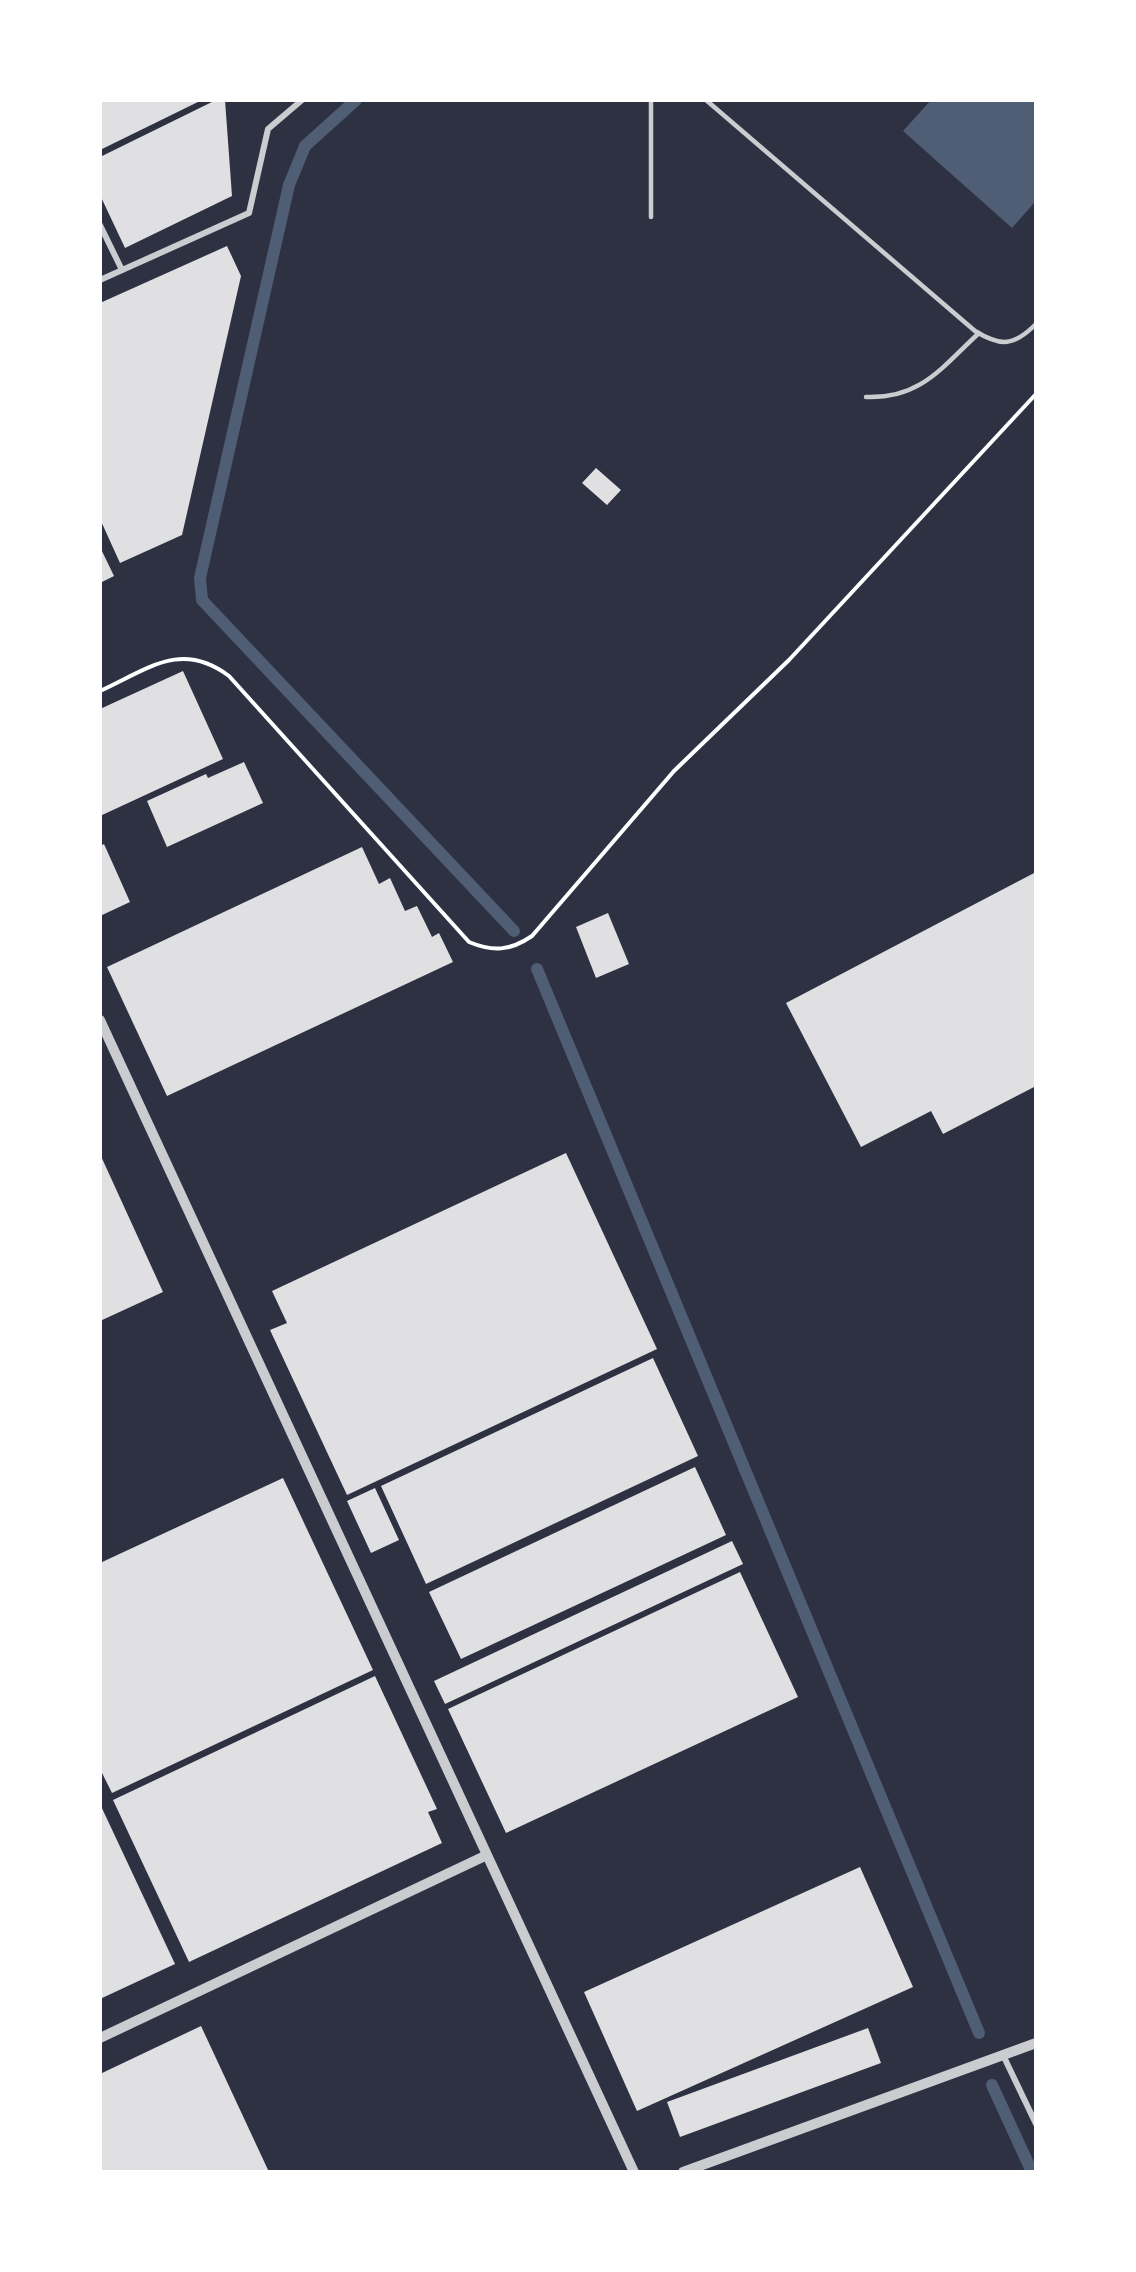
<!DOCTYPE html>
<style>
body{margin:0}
#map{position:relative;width:1136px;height:2272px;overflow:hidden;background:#2d3142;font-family:Poppins,sans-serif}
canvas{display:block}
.frame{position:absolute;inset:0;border:102px solid #fff;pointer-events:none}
</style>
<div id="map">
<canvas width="1136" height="2272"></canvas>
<div class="frame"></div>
</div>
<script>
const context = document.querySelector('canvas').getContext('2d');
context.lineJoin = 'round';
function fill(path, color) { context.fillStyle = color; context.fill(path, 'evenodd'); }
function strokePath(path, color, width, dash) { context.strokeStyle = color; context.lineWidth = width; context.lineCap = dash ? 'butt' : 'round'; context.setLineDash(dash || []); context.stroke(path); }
const water = new Path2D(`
 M931 100 1035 101V202L1012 228 903 131Z`);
const stream = new Path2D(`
 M356 100 305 146 289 185 200 578 202 600 514 931
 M537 969 979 2033
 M992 2085 1032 2172`);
const building = new Path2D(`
 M100 100H202L100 150Z
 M216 100H225L232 196 125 248 100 195V157Z
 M227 246 241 276 182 535 120 563 100 519V303Z
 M596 468 621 490 607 505 582 483Z
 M100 547 114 576 100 583Z
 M183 671 223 759 100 816V709Z
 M244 762 263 803 167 847 147 801 206 774 208 778Z
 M104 844 130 902 100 916V846Z
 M362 847 379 884 390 878 405 911 417 906 432 937 439 933 453 962 167 1096 107 967Z
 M1036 872V1086L943 1134 931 1111 861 1147 786 1003Z
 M608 913 629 964 596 978 576 927Z
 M566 1153 657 1349 347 1495 270 1330 287 1323 272 1291Z
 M100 1154 163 1292 100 1321Z
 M653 1358 698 1456 426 1584 381 1486Z
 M695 1467 726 1535 461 1659 429 1592Z
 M283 1478 373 1670 112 1793 100 1769V1563Z
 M375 1488 399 1540 371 1553 347 1501Z
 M732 1541 743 1564 445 1704 434 1681Z
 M740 1572 798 1697 506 1833 448 1709Z
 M375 1676 437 1809 428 1812 442 1843 189 1962 113 1800Z
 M100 1804 175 1964 100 1999Z
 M860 1867 913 1987 637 2111 584 1992Z
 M201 2026 269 2172H100V2074Z
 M868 2028 881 2063 680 2137 667 2102Z`);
const path = new Path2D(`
 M100 691C148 669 181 640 229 676L469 942C493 952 510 951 532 936L674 771 789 660 1036 394`);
const service = new Path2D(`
 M706 100 975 331C1001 347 1014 346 1036 324
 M651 217V100
 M866 397C921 399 942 367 979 333`);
const minor = new Path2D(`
 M100 225 122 270
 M100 280 249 213 268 129 302 100
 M1003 2055 1036 2124`);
const tertiary = new Path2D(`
 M100 1020 634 2172
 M100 2038 487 1855
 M683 2172 1036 2043`);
fill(water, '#4f5d75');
strokePath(stream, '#4f5d75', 12);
fill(building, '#e0e0e3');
strokePath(path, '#fff', 4);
strokePath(service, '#caccd0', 4.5);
strokePath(minor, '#caccd0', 6);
strokePath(tertiary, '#caccd0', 10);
</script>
